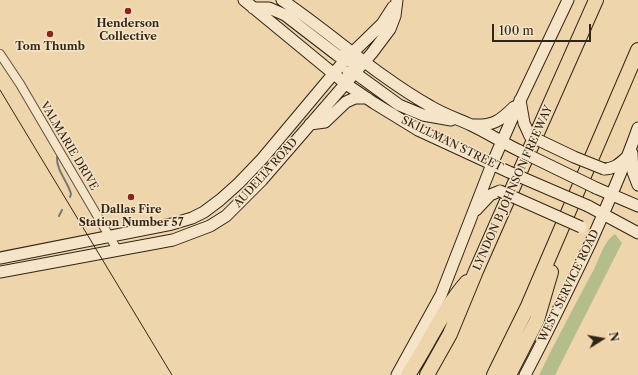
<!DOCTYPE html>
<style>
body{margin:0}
#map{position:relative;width:638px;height:375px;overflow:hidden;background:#efd5ab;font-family:"Libre Caslon Text",serif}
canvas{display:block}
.north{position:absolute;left:582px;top:319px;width:40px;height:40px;-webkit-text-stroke:3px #f5e4c8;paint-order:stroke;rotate:79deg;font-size:11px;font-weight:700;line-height:16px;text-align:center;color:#302516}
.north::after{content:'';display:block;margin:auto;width:14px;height:18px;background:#302516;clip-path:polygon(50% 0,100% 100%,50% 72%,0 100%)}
.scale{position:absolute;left:492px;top:24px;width:99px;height:18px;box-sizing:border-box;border:2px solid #302516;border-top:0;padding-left:5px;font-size:12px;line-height:14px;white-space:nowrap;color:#302516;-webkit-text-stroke:3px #f5e4c8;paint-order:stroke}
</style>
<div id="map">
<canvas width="638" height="375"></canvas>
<div class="north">N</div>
<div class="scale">100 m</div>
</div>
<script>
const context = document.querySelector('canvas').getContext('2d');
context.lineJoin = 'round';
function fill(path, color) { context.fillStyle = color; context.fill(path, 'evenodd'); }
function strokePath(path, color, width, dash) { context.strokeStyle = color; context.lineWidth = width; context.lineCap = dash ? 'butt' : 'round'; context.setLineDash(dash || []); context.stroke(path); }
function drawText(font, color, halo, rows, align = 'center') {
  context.font = font + ' "Libre Caslon Text",serif'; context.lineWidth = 3; context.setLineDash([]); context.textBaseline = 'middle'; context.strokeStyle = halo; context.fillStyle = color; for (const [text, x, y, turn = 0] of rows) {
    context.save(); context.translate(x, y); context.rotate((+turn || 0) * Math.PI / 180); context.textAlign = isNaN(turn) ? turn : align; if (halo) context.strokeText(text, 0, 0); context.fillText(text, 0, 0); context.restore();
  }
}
const green = new Path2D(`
 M615 234 622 243 555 375H539C556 340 575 305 593 271 600 258 603 242 615 234Z`);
const stream = new Path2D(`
 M57 157C56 170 68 182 71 194L70 197
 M59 216 62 210`);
const street = new Path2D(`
 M0 54 20 84 118 251`);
const secondary = new Path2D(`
 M244 0 346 84 374 103 418 130 509 172
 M282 0C332 34 377 76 430 106 443 114 458 119 471 125 488 133 503 143 520 151
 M253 8H269L285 15 337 55 345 60 352 62
 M348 72 355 73 399 105 423 115 451 120
 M520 100 524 123 530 136
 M310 124 325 122 346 102 355 98H367
 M473 125C493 126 500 121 514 107
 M632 153 633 172 638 185
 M604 169C614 169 619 164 626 158
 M596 188 638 206
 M588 206 638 233
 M476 210 490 195 500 191
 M0 258 172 224 192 218 204 212 220 200 239 183 262 159 345 60 382 24 393 7
 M0 272 173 240 210 226 226 216 262 180 372 53 390 29 395 16 397 0
 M397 375 441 295 492 164 519 103 568 0
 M525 375C548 332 569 288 590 244 607 206 624 168 638 128`);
const highway = new Path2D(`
 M408 375C428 345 443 309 467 282
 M427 375 450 334 476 271 596 0
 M494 375 528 306 638 50
 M509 375 537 320 551 272`);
const tram = new Path2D(`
 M0 90 172 375`);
const secondaryBridge = new Path2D(`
 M530 136 574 157 604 169
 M520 151 596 188
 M509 172 588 206
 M500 191 581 227`);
const markers = [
 [128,11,4,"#8f2418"],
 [50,34,4,"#8f2418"],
 [131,197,4,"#8f2418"]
];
const poiNames = [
 ["Henderson",128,24],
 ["Collective",128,37],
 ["Tom Thumb",50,47],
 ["Dallas Fire",131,210],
 ["Station Number 57",131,223]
];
const streetNames = [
 ["SKILLMAN STREET",452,144,26],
 ["VALMARIE DRIVE",69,146,59],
 ["AUDELIA ROAD",266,173,-48],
 ["LYNDON B JOHNSON FREEWAY",513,188,-66],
 ["WEST SERVICE ROAD",569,286,-64]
];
fill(green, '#b4be8d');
strokePath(stream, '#717d74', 2);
strokePath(street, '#60513b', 10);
strokePath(secondary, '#302516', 13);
strokePath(highway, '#302516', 16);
strokePath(street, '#f5e4c8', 8);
strokePath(secondary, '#f5e4c8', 11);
strokePath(highway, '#efd5ab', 14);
strokePath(tram, '#302516', 1);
strokePath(secondaryBridge, '#302516', 13, []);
strokePath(secondaryBridge, '#f5e4c8', 11);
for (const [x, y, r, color] of markers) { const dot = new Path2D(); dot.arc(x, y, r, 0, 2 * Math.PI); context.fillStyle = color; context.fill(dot); strokePath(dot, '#f5e4c8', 1.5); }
drawText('bold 11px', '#302516', '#f5e4c8', poiNames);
drawText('11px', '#302516', '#f5e4c8', streetNames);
</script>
